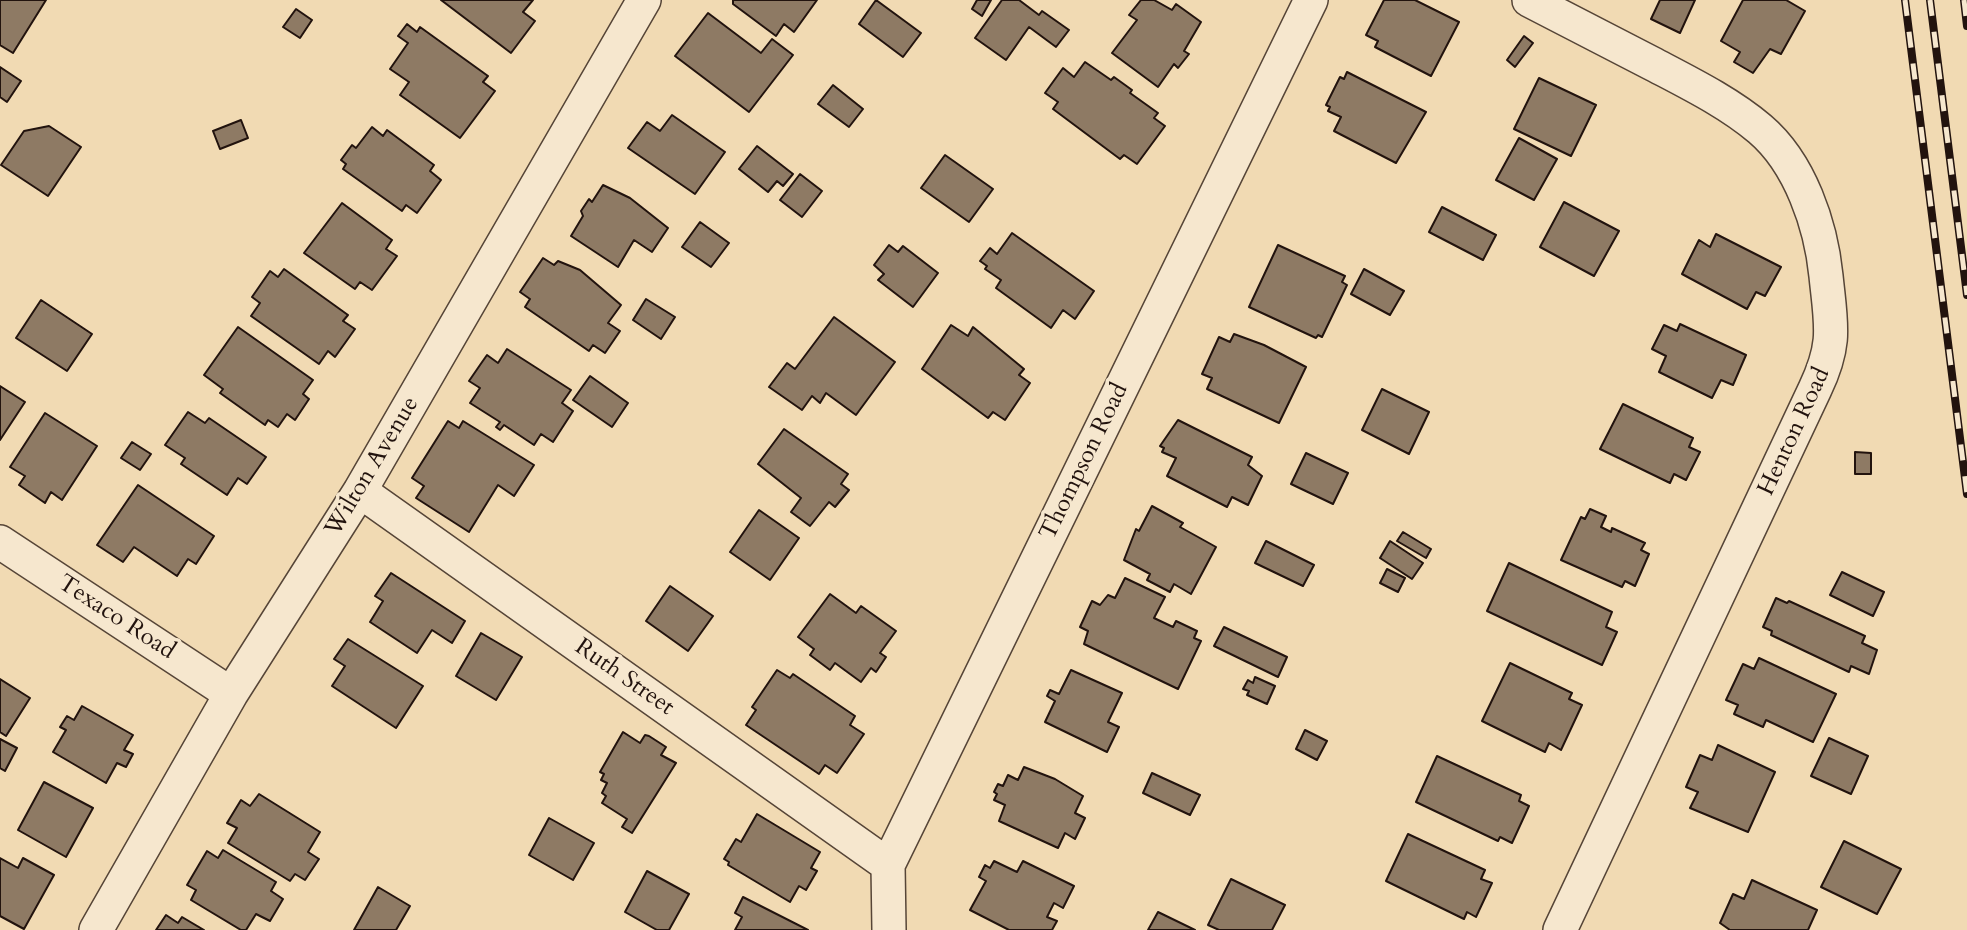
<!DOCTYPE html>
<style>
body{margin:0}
canvas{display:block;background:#f1dab3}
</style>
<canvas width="1967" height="930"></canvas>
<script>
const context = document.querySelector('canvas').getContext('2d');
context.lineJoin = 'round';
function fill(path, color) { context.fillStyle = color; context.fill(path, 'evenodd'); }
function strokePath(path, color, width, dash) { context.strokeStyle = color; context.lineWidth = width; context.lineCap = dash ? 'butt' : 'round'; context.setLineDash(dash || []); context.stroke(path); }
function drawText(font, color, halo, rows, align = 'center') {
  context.font = font + ' Cardo,serif'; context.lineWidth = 7; context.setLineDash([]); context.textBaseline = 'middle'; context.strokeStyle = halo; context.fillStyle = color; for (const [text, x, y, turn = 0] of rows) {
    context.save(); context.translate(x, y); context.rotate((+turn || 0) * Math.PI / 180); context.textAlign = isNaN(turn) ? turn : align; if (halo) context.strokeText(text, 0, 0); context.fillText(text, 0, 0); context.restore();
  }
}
const building = new Path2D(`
 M0 0H46L13 53 0 45Z
 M441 0H533L523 12 535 21 511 53Z
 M733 0H817L794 32 784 24 776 36 733 4Z
 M876 0 921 33 903 57 859 24Z
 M977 0H991L982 16 972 9Z
 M1002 0H1019L1039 15 1042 11 1069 30 1056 47 1029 27 1006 60 975 38Z
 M1141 0H1154L1172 10 1176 4 1201 22 1184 51 1189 54 1178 68 1174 64 1158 87 1112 53 1137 20 1129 15Z
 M1384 0H1415L1459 22 1431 76 1375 47 1378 41 1366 35Z
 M1660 0H1695L1680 33 1651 19Z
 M1743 0H1786L1805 11 1781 54 1770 49 1753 73 1734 62 1740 52 1721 41Z
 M296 9 312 20 300 38 283 27Z
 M708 13 761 53 772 39 793 55 749 112 675 56Z
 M407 24 417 32 420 27 488 76 483 82 495 91 460 138 400 95 409 82 390 69 408 43 398 36Z
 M1524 36 1533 43 1515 67 1507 60Z
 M1085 62 1111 80 1114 77 1132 90 1130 93 1158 113 1154 118 1165 126 1137 164 1124 155 1120 159 1053 109 1058 102 1045 93 1063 68 1074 77Z
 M0 67 21 81 7 102 0 97Z
 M1347 72 1426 112 1396 163 1334 131 1341 117 1328 111 1330 107 1326 105 1340 77 1344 79Z
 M1539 78 1596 105 1571 156 1514 129Z
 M833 85 863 109 849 127 818 104Z
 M672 115 725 152 695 194 628 148 647 122 660 131Z
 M241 120 248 138 220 149 213 131Z
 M49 126 81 147 48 196 1 165 24 131Z
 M372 127 383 136 387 130 434 165 430 171 441 180 417 213 406 205 402 211 343 169 346 164 341 160 352 145 356 148Z
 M1519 138 1557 159 1534 200 1496 180Z
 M757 146 793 174 783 186 777 181 768 192 739 169Z
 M945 155 993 189 969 222 921 188Z
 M800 174 822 191 802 217 780 200Z
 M603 185 630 198 668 228 652 252 634 240 618 267 571 236 583 216 581 211 589 199 592 202Z
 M1564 202 1619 231 1594 276 1540 247Z
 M342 203 392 240 386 249 397 256 372 290 360 282 355 289 304 253Z
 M1442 207 1496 235 1483 260 1429 232Z
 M700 222 729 243 711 267 682 247Z
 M1012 233 1094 291 1075 319 1063 310 1051 328 996 288 1001 280 985 269 987 266 980 261 990 248 997 254Z
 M1716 234 1781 267 1765 296 1756 292 1747 309 1682 274 1699 240 1710 247Z
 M889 245 898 252 903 246 938 273 913 307 878 280 884 274 874 265Z
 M1278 245 1345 276 1342 282 1347 285 1322 337 1318 335 1316 338 1249 307Z
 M543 258 554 265 558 261 580 270 621 305 608 323 620 331 605 353 593 345 589 351 525 307 530 299 520 292Z
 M284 269 348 315 343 321 355 329 335 357 328 351 319 364 251 316 260 303 252 297 270 271 278 277Z
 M1364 269 1404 291 1390 315 1351 294Z
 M646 299 675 317 661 339 633 320Z
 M41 300 92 334 67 371 16 338Z
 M834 317 895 362 856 415 826 393 820 403 812 396 802 410 769 387 787 363 795 369Z
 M1680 324 1746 355 1733 385 1721 380 1712 398 1659 372 1666 356 1652 349 1664 325 1677 331Z
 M951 325 968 336 973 327 1024 369 1019 375 1030 383 1005 420 993 412 988 418 922 369Z
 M238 327 313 380 303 394 309 399 295 420 287 414 278 427 268 420 265 425 220 393 223 389 204 375Z
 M1234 334 1264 345 1306 367 1279 423 1207 389 1212 378 1202 374 1219 337 1230 342Z
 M507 349 571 390 562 403 573 411 553 442 541 434 534 445 504 425 500 430 496 427 500 422 470 403 480 388 469 381 480 365 487 355 498 363Z
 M590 376 628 403 612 427 573 400Z
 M0 386 25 402 0 440Z
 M1382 389 1429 412 1409 454 1362 430Z
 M1623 404 1693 438 1689 447 1700 452 1686 480 1674 474 1670 483 1600 449Z
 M188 412 205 423 209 418 266 457 247 484 238 478 227 495 181 464 185 458 165 445Z
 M45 413 97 446 62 500 51 492 45 503 19 485 25 476 10 467Z
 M1178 420 1252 457 1248 465 1262 476 1248 505 1232 497 1227 507 1167 476 1176 458 1162 452 1164 448 1160 446Z
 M448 421 459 428 463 421 534 465 514 496 498 485 469 532 416 498 424 486 412 478Z
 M784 429 848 474 841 484 849 490 835 507 829 502 810 526 791 512 801 498 758 464Z
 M132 442 151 454 140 470 121 458Z
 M1855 452 1871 453V474H1855Z
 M1306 453 1348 473 1333 504 1291 484Z
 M138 485 214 536 196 564 188 559 177 576 134 547 123 562 97 545Z
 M1152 506 1183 523 1180 527 1216 547 1191 594 1174 584 1170 592 1147 580 1150 574 1124 560 1136 529 1139 531Z
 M1590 509 1606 516 1601 527 1611 532 1612 528 1645 543 1641 550 1649 554 1635 586 1625 581 1622 587 1561 560 1581 517 1585 519Z
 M759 510 799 538 770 580 730 552Z
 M1403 532 1431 549 1426 558 1397 541Z
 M1266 541 1314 565 1303 586 1255 563Z
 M1390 541 1423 563 1412 579 1380 558Z
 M1509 563 1612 612 1606 627 1617 632 1602 665 1487 611Z
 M1387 569 1405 578 1398 592 1380 583Z
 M1842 572 1884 592 1873 616 1830 595Z
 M391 573 465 621 452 643 432 630 417 653 370 622 383 601 375 596Z
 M1125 578 1165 597 1154 618 1173 627 1176 621 1197 631 1194 638 1201 641 1178 689 1084 644 1088 631 1080 627 1092 601 1100 605 1108 595 1115 598Z
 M670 586 713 616 688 651 646 621Z
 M830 594 856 613 861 606 896 631 880 653 886 657 876 672 871 668 861 682 835 663 830 670 810 655 814 649 798 637Z
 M1776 598 1787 603 1789 601 1865 636 1862 643 1877 650 1869 674 1851 666 1849 672 1771 635 1772 631 1763 627Z
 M1224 627 1287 657 1278 677 1214 646Z
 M481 633 522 657 496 700 456 676Z
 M348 639 423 686 396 728 332 686 345 666 334 659Z
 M1759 658 1836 694 1813 742 1766 720 1763 727 1734 714 1738 705 1726 700 1743 664 1754 669Z
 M1510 663 1572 693 1569 699 1582 705 1561 750 1549 743 1545 752 1482 721Z
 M777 670 790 678 793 674 855 716 850 725 864 734 837 773 825 765 819 774 746 725 756 710 752 707Z
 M1071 670 1122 693 1108 722 1119 727 1107 752 1045 722 1055 701 1047 696 1050 690 1059 694Z
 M1255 677 1275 686 1267 704 1247 695 1249 691 1243 689 1248 680 1253 683Z
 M0 679 30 698 6 736 0 732Z
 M82 706 133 735 124 750 133 754 126 767 117 763 106 783 53 752 66 730 60 727 67 716 74 720Z
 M1305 730 1327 741 1317 760 1296 749Z
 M623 732 640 743 645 735 649 736 666 747 661 755 676 763 632 833 622 827 627 819 602 803 606 796 602 793 607 783 601 780 604 774 600 772Z
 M1829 738 1868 756 1851 794 1811 776Z
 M0 739 17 748 5 771 0 768Z
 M1718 745 1775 772 1748 832 1690 808 1698 792 1686 787 1700 755 1712 760Z
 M1437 756 1521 795 1519 801 1529 806 1512 843 1500 837 1498 841 1416 802Z
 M1024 767 1055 779 1083 796 1075 813 1085 818 1075 839 1065 833 1058 848 999 821 1005 805 994 800 997 794 994 792 998 784 1003 786 1008 775 1018 780Z
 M1152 773 1200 795 1190 815 1143 793Z
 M44 782 93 808 66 857 18 830Z
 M259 794 320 832 308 852 319 859 305 880 295 874 290 881 228 843 237 828 227 823 241 800 250 806Z
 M757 814 820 852 811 868 817 871 806 890 799 886 790 902 728 865 729 862 724 859 736 839 741 842Z
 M549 818 594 843 573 880 529 855Z
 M1408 834 1485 870 1481 879 1492 883 1476 917 1467 912 1464 919 1386 881Z
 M1844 841 1901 869 1877 914 1821 887Z
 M223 850 276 882 271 891 283 899 270 921 256 914 246 930H241L191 900 196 890 187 885 207 851 218 858Z
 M0 858 18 868 23 858 54 875 24 929 0 916Z
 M994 861 1017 872 1023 861 1074 886 1063 908 1054 903 1047 917 1057 921 1052 930H1009L970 910 986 881 979 877 985 865 990 868Z
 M647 871 689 894 669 930H657L625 912Z
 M1231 879 1285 905 1272 930H1219L1208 925Z
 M1752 880 1817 910 1808 930H1730L1720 923 1733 894 1744 899Z
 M378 887 410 906 396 930H354Z
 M743 897 808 930H735L742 917 735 913Z
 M1158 912 1195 930H1148Z
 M166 915 178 923 182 917 204 930H156Z`);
const minor = new Path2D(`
 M1529 0C1570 21 1611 42 1651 63 1689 83 1728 102 1760 129 1800 163 1821 225 1826 276 1831 325 1837 343 1815 389L1560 930
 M360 491 888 865
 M0 542 231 694
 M96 930 231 694 360 491 644 0
 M889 930 888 865 1311 0`);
const rail = new Path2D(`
 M1905 0 1967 494
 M1930 0 1967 295
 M1964 0 1967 26`);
const streetNames = [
 ["Henton Road",1795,432,-65],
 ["Thompson Road",1085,462,-64],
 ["Wilton Avenue",373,467,-59],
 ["Texaco Road",116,618,33],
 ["Ruth Street",624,678,35]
];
fill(building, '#8e7a64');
strokePath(building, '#22130e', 2);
strokePath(minor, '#564537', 36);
strokePath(minor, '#f6e7ce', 33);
strokePath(rail, '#22130e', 8);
strokePath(rail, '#f6e7ce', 5, [16]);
drawText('24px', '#22130e', '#f6e7ce', streetNames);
</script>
